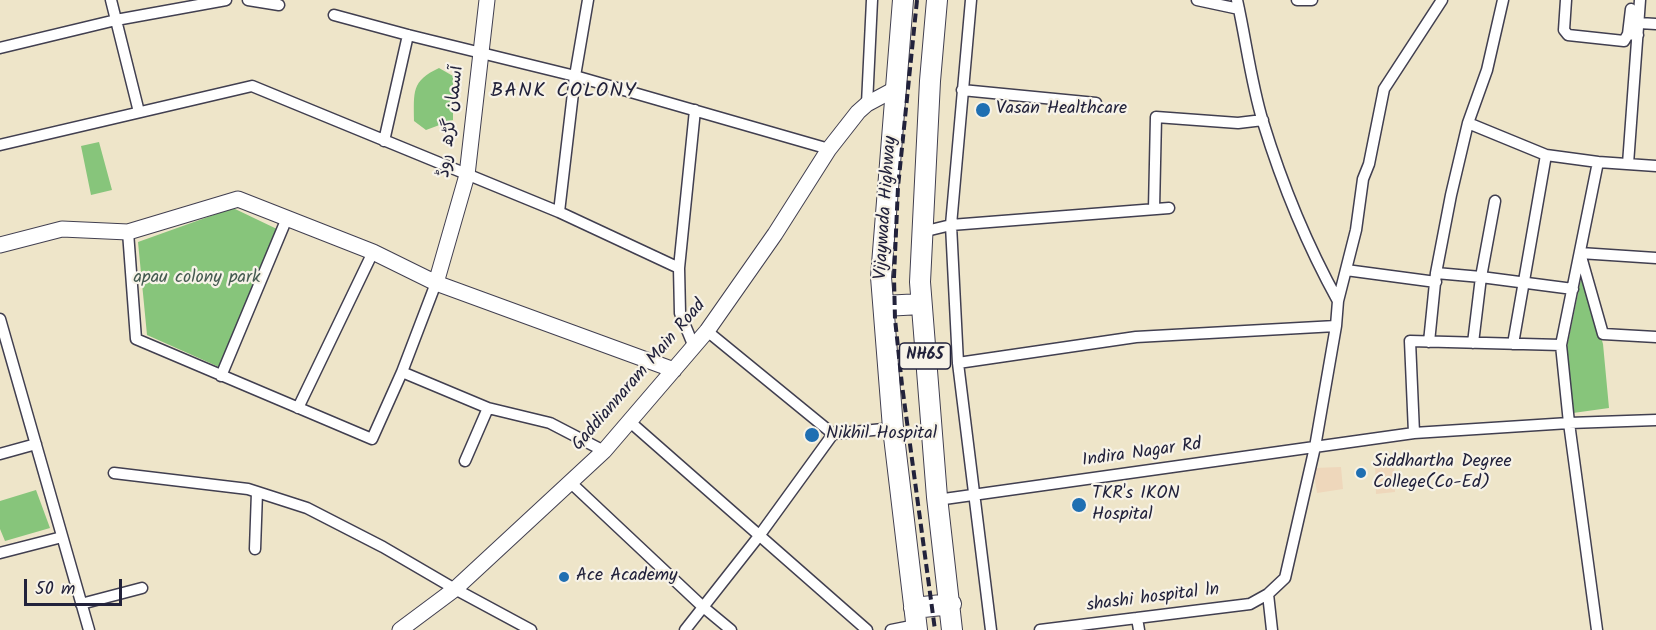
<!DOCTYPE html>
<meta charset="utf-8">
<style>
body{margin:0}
#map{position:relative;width:1656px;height:630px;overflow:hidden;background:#eee5c9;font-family:Kalam,sans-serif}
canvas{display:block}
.scale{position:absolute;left:24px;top:579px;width:98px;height:27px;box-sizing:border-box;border:3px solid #22223b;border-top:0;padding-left:8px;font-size:18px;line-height:21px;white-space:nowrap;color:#22223b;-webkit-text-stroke:4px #f7f3e8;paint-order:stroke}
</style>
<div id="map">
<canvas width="1656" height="630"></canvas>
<div class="scale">50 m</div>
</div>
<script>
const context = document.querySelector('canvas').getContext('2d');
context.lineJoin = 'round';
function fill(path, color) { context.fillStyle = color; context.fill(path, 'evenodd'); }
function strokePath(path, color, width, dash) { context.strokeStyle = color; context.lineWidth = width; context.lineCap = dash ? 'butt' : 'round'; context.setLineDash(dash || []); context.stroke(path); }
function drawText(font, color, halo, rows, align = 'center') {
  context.font = font + ' Kalam,"Playpen Sans Arabic",sans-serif'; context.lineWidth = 4.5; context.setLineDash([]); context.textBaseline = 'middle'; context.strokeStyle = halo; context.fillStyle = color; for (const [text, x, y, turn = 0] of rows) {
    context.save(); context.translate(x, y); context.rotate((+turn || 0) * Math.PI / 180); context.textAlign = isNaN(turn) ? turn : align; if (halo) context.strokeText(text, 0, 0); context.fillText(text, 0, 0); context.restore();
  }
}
const built = new Path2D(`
 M1394 461 1395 492 1376 494 1375 464Z
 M1341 467 1343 489 1317 493 1313 468Z`);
const green = new Path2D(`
 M439 68 453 76V120L426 130 414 121C414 92 411 81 439 68Z
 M99 142 112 190 91 195 81 146Z
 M233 208 279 230 219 367 147 335 138 242Z
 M1582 274 1603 344 1609 408 1573 413 1567 347Z
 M36 490 50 528 5 541 0 529V501Z`);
const street = new Path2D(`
 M111 0 139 112
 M248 0 279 5
 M971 0 951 225 958 363 991 630
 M1197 0 1239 9
 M1237 0C1246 40 1251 83 1263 122 1282 184 1307 245 1338 301
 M1297 0H1312
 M1566 0 1564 30 1568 35 1624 41 1628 34 1638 35
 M334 15 408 35 575 76 829 149
 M1639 23 1656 24
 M1628 34 1631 9
 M0 48 116 20 226 0
 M962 90 1096 103
 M867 104 872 0
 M1468 123 1546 155 1598 162 1656 166
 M384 141 408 35
 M0 145 252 86 559 212 679 268
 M1628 164 1640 0
 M1154 209 1156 117 1238 123 1263 120
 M559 212 575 76 588 0
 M128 232 136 339 372 439 402 372
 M922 232 951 225 1169 208
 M1656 258 1580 253 1603 334 1656 337
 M1346 270 1436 282
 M1436 273 1481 277 1573 289
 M436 283 402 372 488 408 550 423 604 451
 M0 319 89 630
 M707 331 833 434 893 428
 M1429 342 1436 273 1451 195 1468 123 1487 70 1503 0
 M1473 343 1481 277 1495 201
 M1513 344 1546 155
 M694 347 680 313 679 268 695 110
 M958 363 1136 337 1336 326
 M221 376 287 218
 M298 408 373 252
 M629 421 867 630
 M1414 433 1410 341 1561 345
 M0 454 36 444
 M465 461 488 408
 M114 473 248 489 307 508 383 547 455 589 531 630
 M570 482 702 606 731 630
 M937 500 1414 433 1569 423 1656 420
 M255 549 257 492
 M0 553 62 537
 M81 604 142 588
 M1137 618 1139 630
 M685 630 759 536 833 434
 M891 630 916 625
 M1040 630 1250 604 1268 594
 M1272 630 1268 594 1285 578 1315 447 1336 326 1338 301 1356 230 1363 179 1369 164 1384 89 1442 0
 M1597 630 1569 423 1561 345 1598 162`);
const secondary = new Path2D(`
 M0 245 62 229 128 232 238 199 373 252 436 283 674 370
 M436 283 467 175 487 0
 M400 630 455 589 604 451 707 331 775 234 829 149 858 112 867 104 895 89`);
const highway = new Path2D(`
 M903 0 881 277 893 428 917 630
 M937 0 930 81 920 282 937 497 952 630
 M884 306 921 304
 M914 608 951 604`);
const rail = new Path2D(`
 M917 0 898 187 894 277 895 319 902 385 935 630`);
const markers = [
 [983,110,8,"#1f6fb2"],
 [812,435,8,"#1f6fb2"],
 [1361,473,6,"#1f6fb2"],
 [1079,505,8,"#1f6fb2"],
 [564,577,6,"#1f6fb2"]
];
const shields = [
 [925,356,51]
];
const shieldNames = [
 ["NH65",925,356]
];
const poiNames = [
 ["Vasan Healthcare",996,110],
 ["Nikhil Hospital",826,435],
 ["Siddhartha Degree",1373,463],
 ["College(Co-Ed)",1373,484],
 ["TKR's IKON",1092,495],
 ["Hospital",1092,516],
 ["Ace Academy",576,577]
];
const streetNames = [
 ["آسمان گڑھ روڈ",452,122,-83],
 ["Vijaywada Highway",887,208,-86],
 ["Gaddiannaram Main Road",640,376,-49],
 ["Indira Nagar Rd",1142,454,-8],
 ["shashi hospital ln",1153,599,-7]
];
const parkNames = [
 ["apau colony park",197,279]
];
const neighbourhoodNames = [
 ["BANK COLONY",564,93]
];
fill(built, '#eed7bb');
fill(green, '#87c57b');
strokePath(street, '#413f50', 13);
strokePath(secondary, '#413f50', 17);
strokePath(highway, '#413f50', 22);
strokePath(street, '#fff', 10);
strokePath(secondary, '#fff', 15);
strokePath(highway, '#fff', 20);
strokePath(rail, '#22223b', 4, [9, 4.5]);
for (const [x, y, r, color] of markers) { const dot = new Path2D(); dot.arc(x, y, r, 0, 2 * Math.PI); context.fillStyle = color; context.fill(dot); strokePath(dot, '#f7f3e8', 2); }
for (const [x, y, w] of shields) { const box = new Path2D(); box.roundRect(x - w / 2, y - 13, w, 26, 4.5); context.fillStyle = '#f7f3e8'; context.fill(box); strokePath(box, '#22223b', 1.5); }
drawText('bold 16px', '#22223b', null, shieldNames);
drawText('18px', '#22223b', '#f7f3e8', poiNames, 'left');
drawText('18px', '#22223b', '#f7f3e8', streetNames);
drawText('18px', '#455b51', '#f7f3e8', parkNames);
context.letterSpacing = '1.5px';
drawText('20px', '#22223b', '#f7f3e8', neighbourhoodNames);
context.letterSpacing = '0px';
</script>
